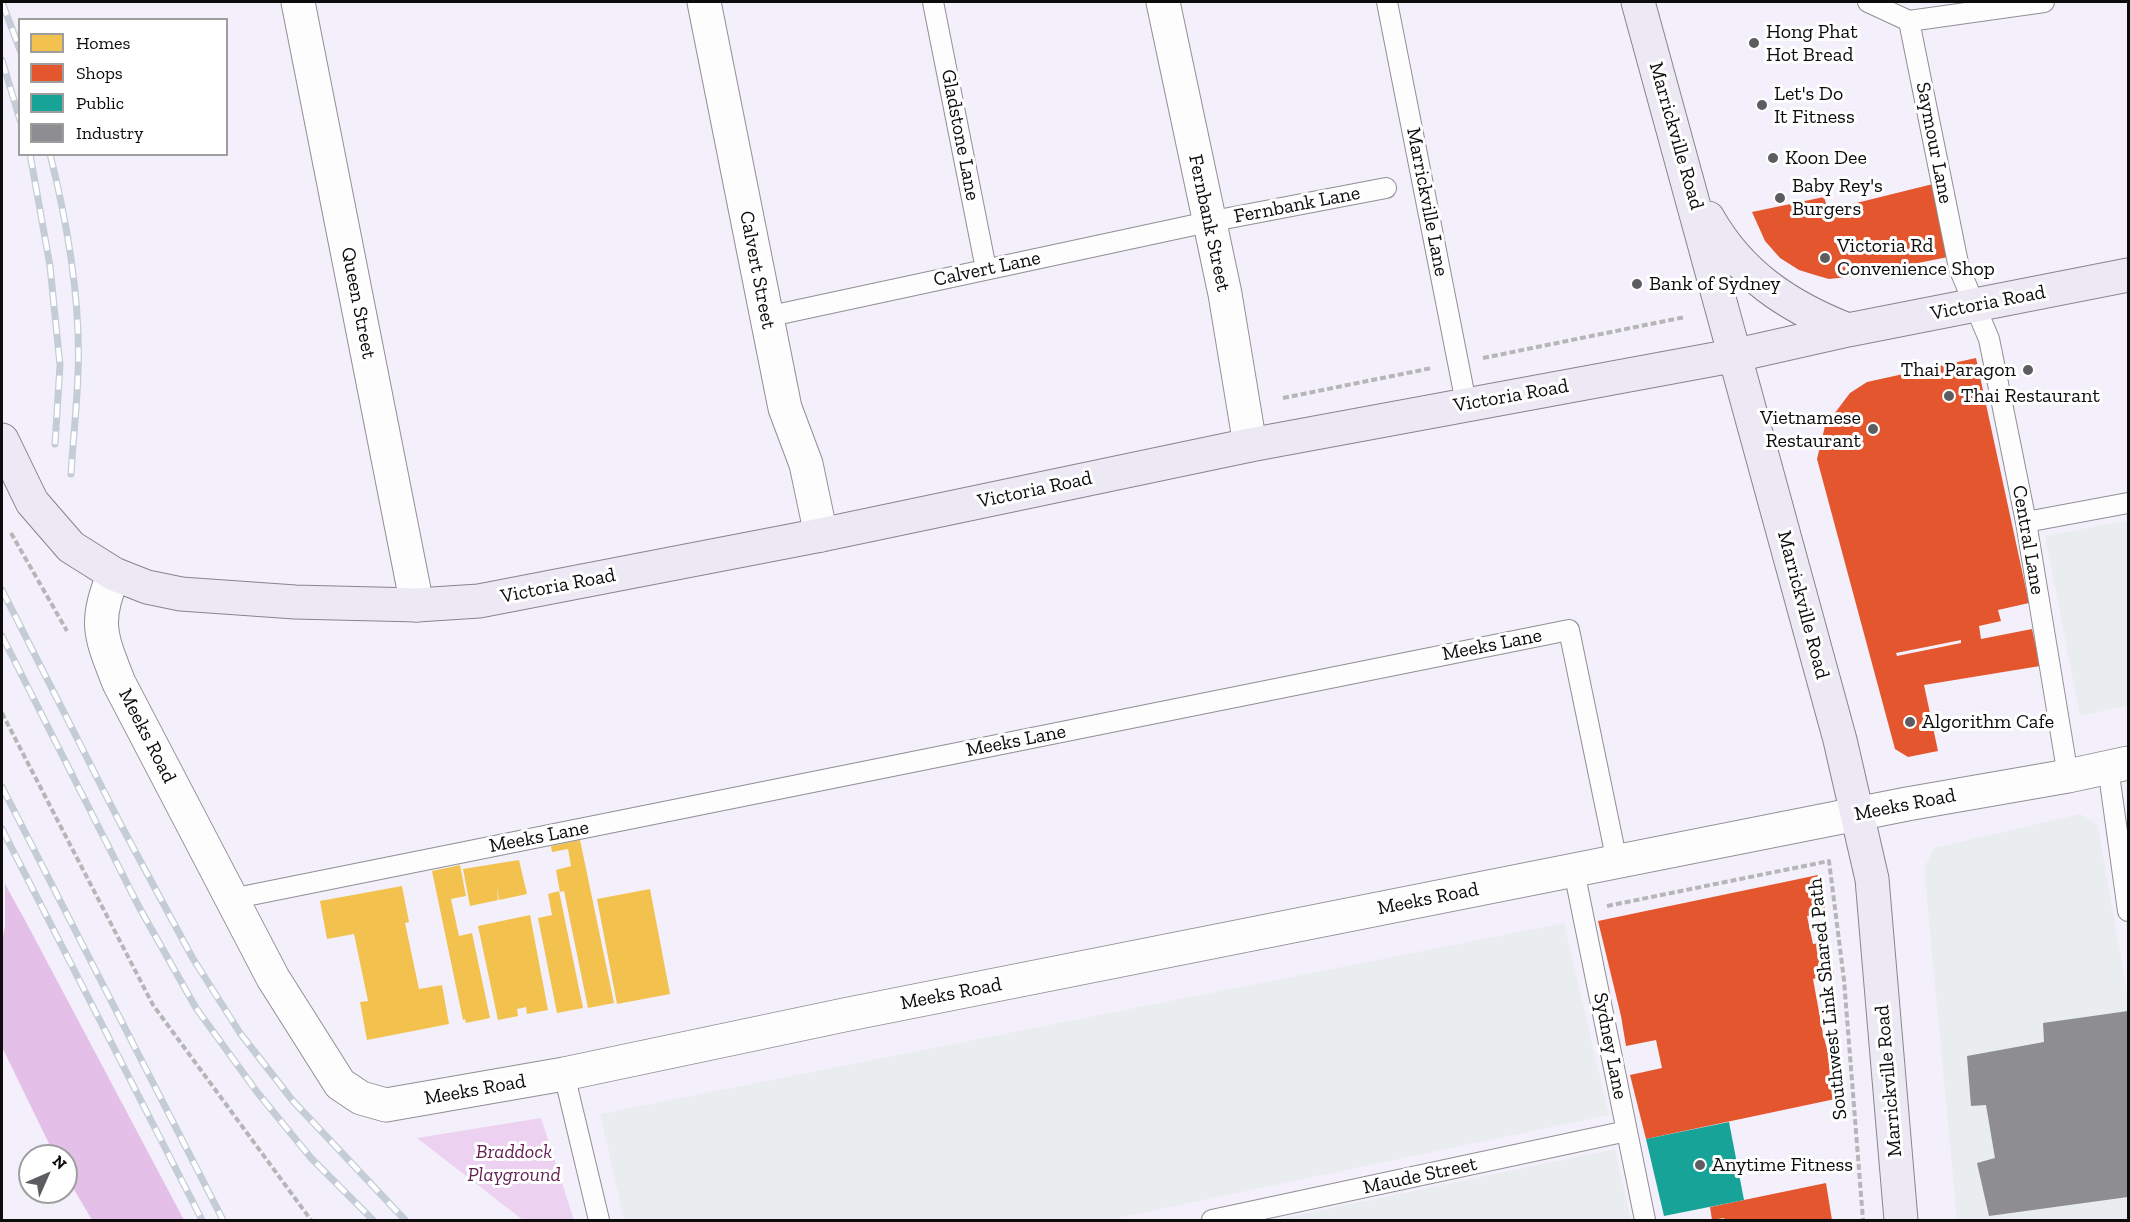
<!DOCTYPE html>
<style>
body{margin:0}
#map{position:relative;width:2130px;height:1222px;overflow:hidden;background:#f3f0fb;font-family:"Zilla Slab",serif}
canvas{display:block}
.frame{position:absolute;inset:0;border:3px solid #0c0c0c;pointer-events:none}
.legend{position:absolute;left:18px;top:18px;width:210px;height:138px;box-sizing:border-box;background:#fff;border:2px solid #9e9e9e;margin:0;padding:8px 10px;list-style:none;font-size:18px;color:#0c0c0c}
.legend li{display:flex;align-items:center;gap:12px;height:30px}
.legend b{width:30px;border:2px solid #9e9e9e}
.north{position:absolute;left:18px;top:1144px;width:60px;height:60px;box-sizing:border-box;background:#fff;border:2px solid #9e9e9e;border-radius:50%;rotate:45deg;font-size:16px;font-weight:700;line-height:24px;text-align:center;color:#0c0c0c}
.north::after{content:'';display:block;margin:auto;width:21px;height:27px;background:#5d5c60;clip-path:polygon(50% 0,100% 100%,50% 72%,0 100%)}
</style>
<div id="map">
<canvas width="2130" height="1222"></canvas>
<div class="frame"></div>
<ul class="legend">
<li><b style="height:16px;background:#f2c14e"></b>Homes</li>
<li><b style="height:16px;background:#e4572e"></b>Shops</li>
<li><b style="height:16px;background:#17a398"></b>Public</li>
<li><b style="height:16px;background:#8d8d92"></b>Industry</li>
</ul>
<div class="north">N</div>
</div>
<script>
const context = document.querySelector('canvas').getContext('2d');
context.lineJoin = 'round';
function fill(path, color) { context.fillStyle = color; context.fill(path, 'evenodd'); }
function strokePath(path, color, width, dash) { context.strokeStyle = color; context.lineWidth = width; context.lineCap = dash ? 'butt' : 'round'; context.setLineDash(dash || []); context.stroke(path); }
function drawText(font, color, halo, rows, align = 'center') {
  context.font = font + ' "Zilla Slab",serif'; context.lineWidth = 6; context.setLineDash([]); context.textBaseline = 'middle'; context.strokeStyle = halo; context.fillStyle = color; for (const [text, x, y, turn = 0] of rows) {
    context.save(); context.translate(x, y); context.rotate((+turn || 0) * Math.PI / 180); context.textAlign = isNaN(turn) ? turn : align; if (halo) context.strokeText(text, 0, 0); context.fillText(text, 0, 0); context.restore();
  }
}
const industrial = new Path2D(`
 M2128 520V705L2080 716 2045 536Z
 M2080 814 2098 825 2128 999V1220H1957L1924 868 1934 848Z
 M1564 923 1609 1115 1108 1220H624L600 1114Z
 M1615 1149 1631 1220H1274Z`);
const green = new Path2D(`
 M541 1118 574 1220H523L417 1138Z`);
const forest = new Path2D(`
 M5 884 26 922 184 1220H92L66 1176V1156H55L2 1047V940L5 927Z`);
const homes = new Path2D(`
 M580 840 614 1003 588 1008 564 891 560 892 556 870 571 866 568 849 552 852 551 846Z
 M519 860 527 894 499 900 497 887 498 900 470 906 463 869Z
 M460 865 466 896 451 899 459 936 472 933 490 1018 466 1023 465 1019 463 1020 432 871Z
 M402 886 409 922 405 923 419 989 442 985 449 1024 367 1040 360 1002 368 1001 354 934 327 939 320 901Z
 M650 889 670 994 617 1004 597 899Z
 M559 891 583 1008 557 1013 538 918 552 915 548 894Z
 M530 915 548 1010 527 1014 526 1007 517 1009 518 1016 498 1020 478 926Z`);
const shops = new Path2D(`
 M1937 183 1953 256 1848 277 1829 279 1815 275 1799 270 1780 258 1765 241 1752 212 1824 197 1828 210Z
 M1976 358 2029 603 1998 610 2001 621 1979 626 1981 639 2032 629 2040 666 1924 685 1938 751 1908 757 1895 749 1817 459 1825 426 1850 393 1867 382ZM1961 640V643L1897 656 1896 653Z
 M1818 875 1826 912 1807 916 1813 944 1828 942 1834 974 1813 979 1823 1034 1840 1098 1646 1139 1630 1075 1662 1068 1656 1040 1626 1046 1621 1016 1598 921Z
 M1826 1183 1832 1220H1725L1724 1218 1712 1220 1710 1207Z`);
const public = new Path2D(`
 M1729 1122 1744 1200 1664 1216 1646 1139Z`);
const industry = new Path2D(`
 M2128 1011V1197L1989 1216 1977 1163 1995 1158 1986 1105 1971 1106 1967 1056 2044 1042 2043 1023Z`);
const path = new Path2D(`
 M1483 358 1685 317
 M1283 398 1432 368
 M11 533 67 631
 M2 713 153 1005 311 1220
 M1607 906 1829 861 1844 980 1863 1220`);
const lane = new Path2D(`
 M933 2 986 269
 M1387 2 1466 403
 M1868 2 1909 21 1959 268 1989 339 2026 522 2068 776
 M1909 21 2044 2
 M766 317 1208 222 1386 188
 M2026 522 2128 503
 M2108 767 2128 911
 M1574 871 1645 1220
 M231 899 1569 630 1617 862
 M564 1074 599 1220
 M1212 1220 1627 1131`);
const street = new Path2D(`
 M298 2 417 605
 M704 2 785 408 806 464 821 535
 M1163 2 1225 294 1250 445
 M114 574C93 622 101 637 119 683L273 978 340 1084 361 1098 386 1105 564 1074 844 1015 1907 804 2068 776 2128 763`);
const secondary = new Path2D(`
 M1638 2 1840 740 1872 879 1901 1220
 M1708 218C1740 275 1789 307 1848 330
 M2 440 32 502 71 547 114 574 147 587 181 594 295 602 417 605 479 601 821 535 1250 445 1737 355 1848 330 2128 275`);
const rail = new Path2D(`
 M2 2 20 50
 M2 60 20 120
 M30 154 50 266 60 365 55 444
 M50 154C67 222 81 302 78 373 77 406 73 440 71 474
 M2 590 121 825 192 957 240 1033 293 1101 405 1220
 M2 636 139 907 196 1008 257 1092 311 1158 373 1220
 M2 787 223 1220
 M2 829 202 1220`);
const markers = [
 [1754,43,6,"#5d5c60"],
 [1762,105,6,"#5d5c60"],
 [1773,158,6,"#5d5c60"],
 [1780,198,6,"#5d5c60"],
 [1825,258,6,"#5d5c60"],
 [1637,284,6,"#5d5c60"],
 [2028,370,6,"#5d5c60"],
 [1949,396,6,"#5d5c60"],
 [1873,429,6,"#5d5c60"],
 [1910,722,6,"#5d5c60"],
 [1700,1165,6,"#5d5c60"]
];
const poiNames = [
 ["Hong Phat",1766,32],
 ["Hot Bread",1766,55],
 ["Let's Do",1774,94],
 ["It Fitness",1774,117],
 ["Koon Dee",1785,158],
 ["Baby Rey's",1792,186],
 ["Burgers",1792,209],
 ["Victoria Rd",1837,246],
 ["Convenience Shop",1837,269],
 ["Bank of Sydney",1649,284],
 ["Thai Paragon",2016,370,"right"],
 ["Thai Restaurant",1961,396],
 ["Vietnamese",1861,418,"right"],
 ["Restaurant",1861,441,"right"],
 ["Algorithm Cafe",1922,722],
 ["Anytime Fitness",1712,1165]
];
const streetNames = [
 ["Gladstone Lane",960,135,79],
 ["Marrickville Road",1676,136,74],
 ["Saymour Lane",1934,143,79],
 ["Marrickville Lane",1427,202,79],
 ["Fernbank Lane",1297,205,-11],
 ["Fernbank Street",1209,223,78],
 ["Calvert Lane",987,269,-12],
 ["Calvert Street",757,270,79],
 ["Queen Street",358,303,79],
 ["Victoria Road",1988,303,-11],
 ["Victoria Road",1511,396,-10],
 ["Victoria Road",1035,490,-12],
 ["Central Lane",2028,540,80],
 ["Victoria Road",558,586,-11],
 ["Marrickville Road",1803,605,75],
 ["Meeks Lane",1492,645,-11],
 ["Meeks Road",147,736,63],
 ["Meeks Lane",1016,741,-11],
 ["Meeks Road",1905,805,-11],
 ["Meeks Lane",539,837,-11],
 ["Meeks Road",1428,899,-11],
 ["Meeks Road",951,994,-11],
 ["Southwest Link Shared Path",1828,999,-96],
 ["Sydney Lane",1610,1046,79],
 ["Marrickville Road",1889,1081,-95],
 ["Meeks Road",475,1090,-10],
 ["Maude Street",1420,1176,-12]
];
const parkNames = [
 ["Braddock",514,1152],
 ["Playground",514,1175]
];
fill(industrial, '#e9edef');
fill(green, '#ecd1f1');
fill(forest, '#e4bfe7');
fill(homes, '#f2c14e');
fill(shops, '#e4572e');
fill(public, '#17a398');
fill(industry, '#8d8d92');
strokePath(lane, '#908f94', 22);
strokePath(street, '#908f94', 35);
strokePath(secondary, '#87858a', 35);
strokePath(path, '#b6b5b7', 4, [6, 3]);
strokePath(lane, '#fdfdfe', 20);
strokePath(street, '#fdfdfe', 33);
strokePath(secondary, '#ede9f4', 33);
strokePath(rail, '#c4cdd6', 7);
strokePath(rail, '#fff', 4.5, [14]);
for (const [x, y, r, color] of markers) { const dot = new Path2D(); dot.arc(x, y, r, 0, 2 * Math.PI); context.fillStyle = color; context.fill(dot); strokePath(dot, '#fff', 2); }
drawText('20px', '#0c0c0c', '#fff', poiNames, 'left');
drawText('20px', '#0c0c0c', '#fff', streetNames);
drawText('italic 20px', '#621f50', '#fff', parkNames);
</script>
